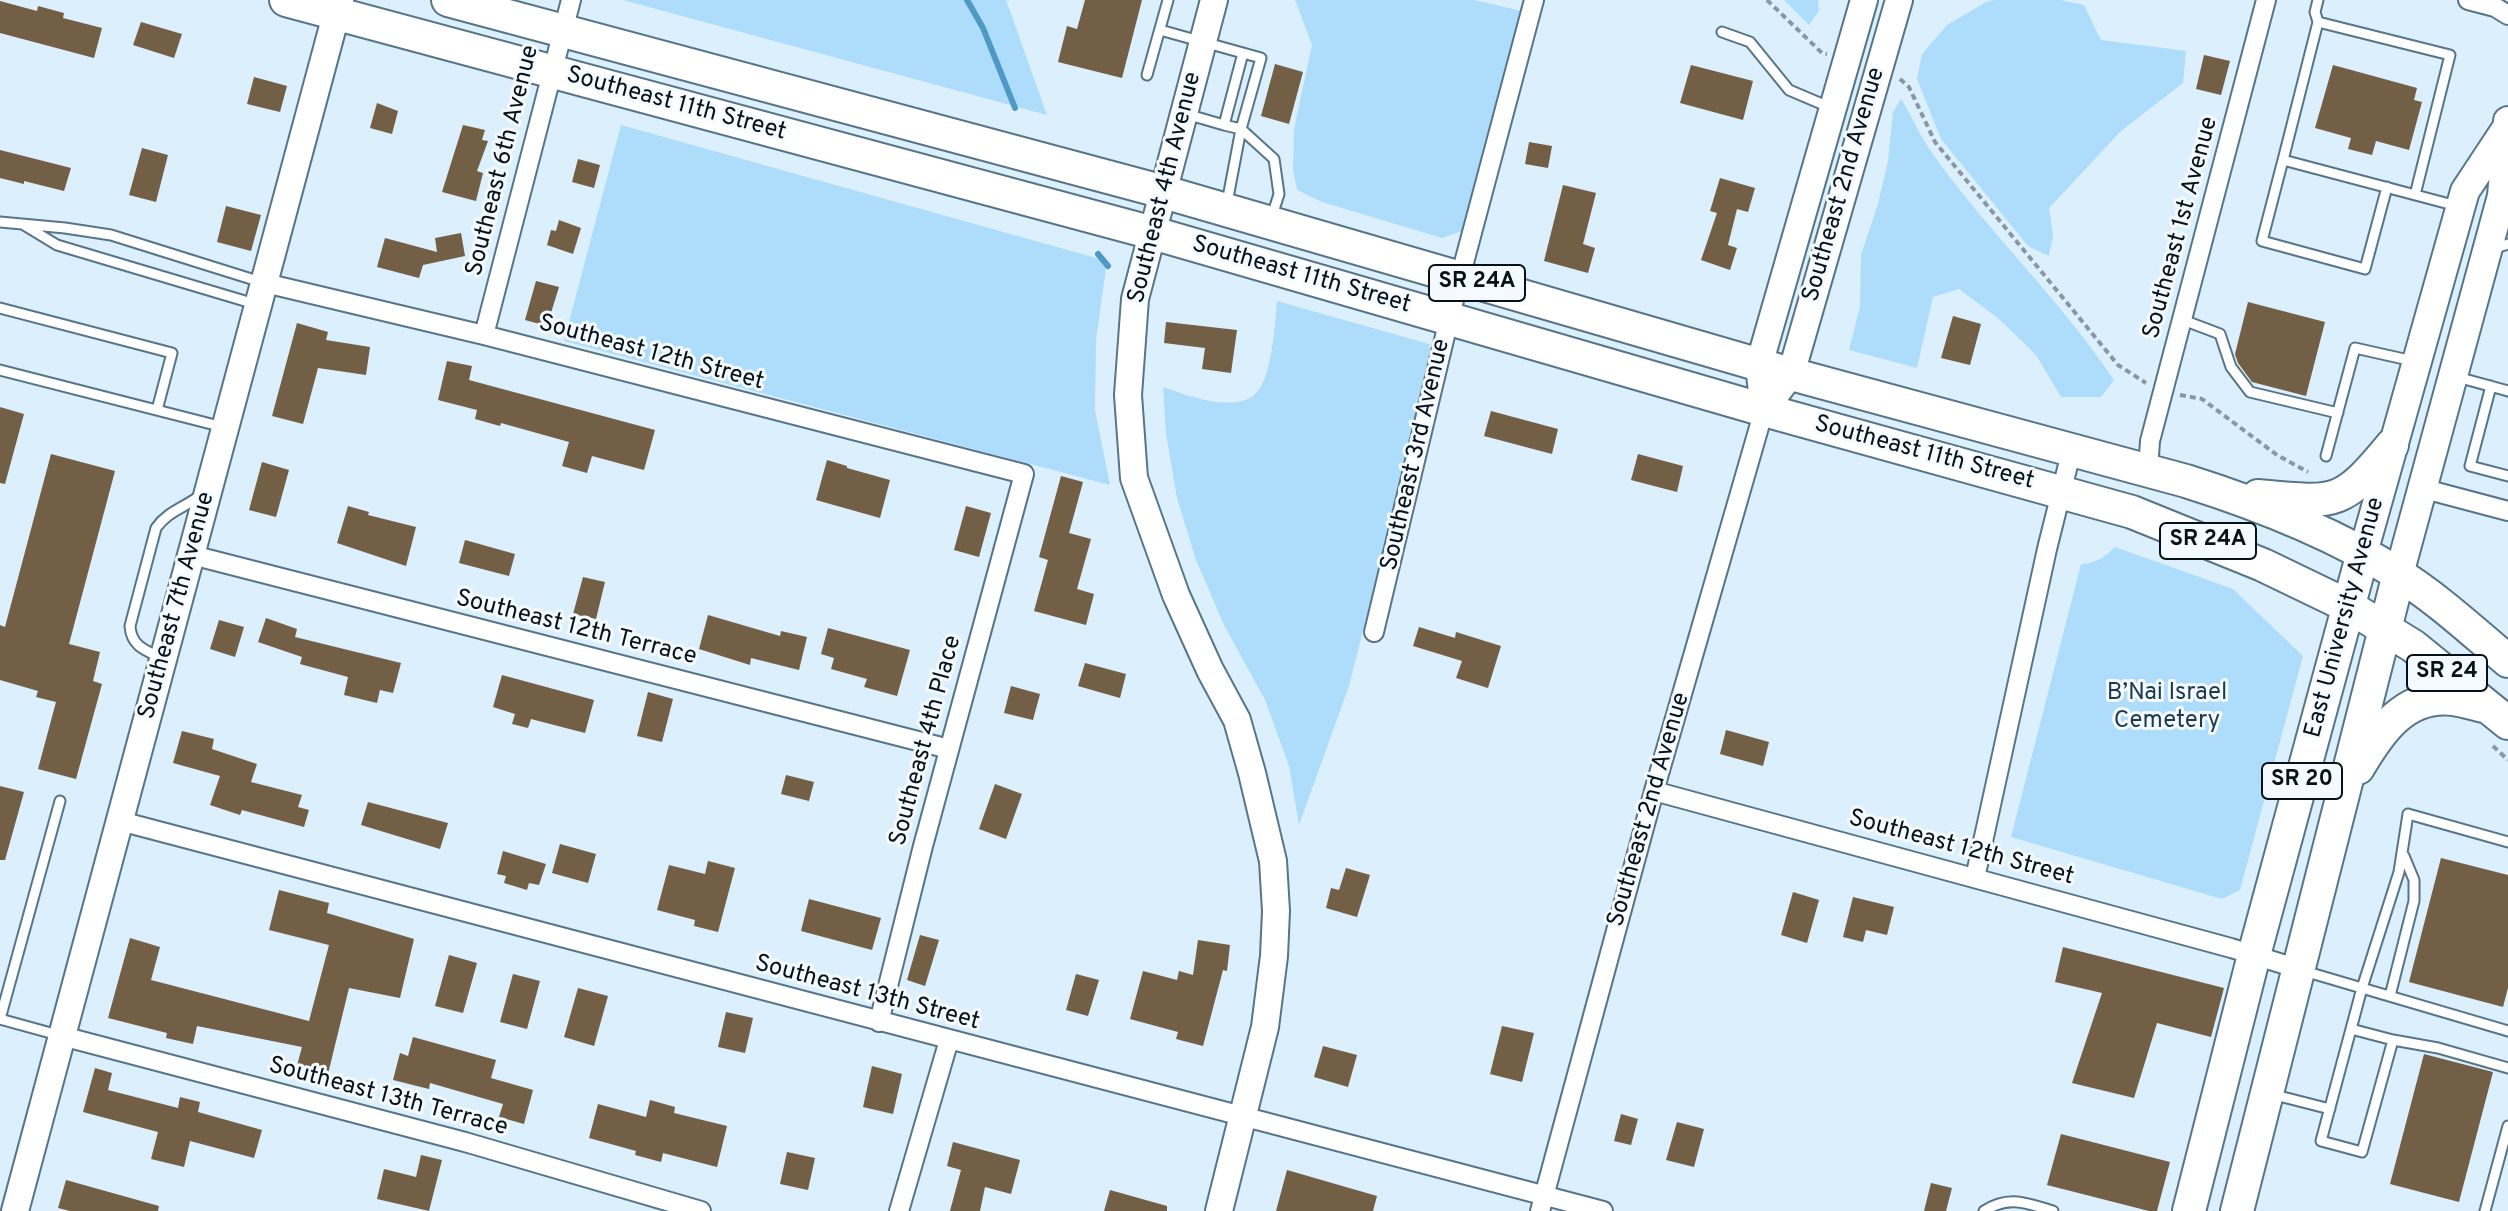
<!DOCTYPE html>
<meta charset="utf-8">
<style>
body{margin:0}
canvas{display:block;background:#dceffc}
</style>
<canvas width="2508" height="1211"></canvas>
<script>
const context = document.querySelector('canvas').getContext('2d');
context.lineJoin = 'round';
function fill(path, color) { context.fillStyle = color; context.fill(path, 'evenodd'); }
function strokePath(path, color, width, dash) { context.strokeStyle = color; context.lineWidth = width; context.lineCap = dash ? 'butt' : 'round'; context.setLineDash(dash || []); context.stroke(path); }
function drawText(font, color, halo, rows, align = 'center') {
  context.font = font + ' Overpass,sans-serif'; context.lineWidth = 6; context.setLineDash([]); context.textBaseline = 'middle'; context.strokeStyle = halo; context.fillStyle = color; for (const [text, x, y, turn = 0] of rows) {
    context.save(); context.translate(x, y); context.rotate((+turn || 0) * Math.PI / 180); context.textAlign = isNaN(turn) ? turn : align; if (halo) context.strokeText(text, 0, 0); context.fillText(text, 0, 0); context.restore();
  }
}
const green = new Path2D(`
 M623 0H1006L1047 115Z
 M1295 0H1474L1526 12 1475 198 1462 231 1442 238 1322 202 1297 190 1293 169 1294 129 1312 45Z
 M1784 0H1818L1819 11 1809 25Z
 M1994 0H2060L2084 5 2101 40 2186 51 2183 83 2121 131 2049 208 2053 235 2049 256 2028 246 1941 139 1917 79 1922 54 1947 25 1986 2Z
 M1901 99C1912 116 1920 136 1932 153 1988 232 2060 299 2114 380L2101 397H2061L2036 355 1999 319 1959 289 1933 297 1917 368 1849 350 1860 306 1861 255 1878 204 1888 161 1893 112Z
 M621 125 1107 261 1096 340 1095 410 1110 485 564 341Z
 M1277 301 1429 344 1432 357 1349 686 1299 825 1289 766 1265 700 1224 625 1196 560 1177 498 1166 434 1163 387C1186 395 1230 412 1253 396 1272 383 1275 323 1277 301Z
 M2115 547 2233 589 2303 656 2240 890 2222 899 2011 837 2081 564C2097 563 2104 558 2115 547Z`);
const stream = new Path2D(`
 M967 0 983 28 1015 108
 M1098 254 1108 266`);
const building = new Path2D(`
 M1085 0H1142L1122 78 1058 62 1067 26 1077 29Z
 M0 1 37 11 38 6 64 13 63 18 102 28 94 58 0 33Z
 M141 22 182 34 174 58 133 45Z
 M2204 55 2230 61 2221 95 2196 89Z
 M1275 64 1303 72 1289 124 1261 116Z
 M1691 65 1753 81 1743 120 1680 103Z
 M2333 65 2417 88 2414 100 2422 102 2409 150 2376 141 2372 155 2348 149 2351 138 2315 128Z
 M254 77 287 86 280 112 247 104Z
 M377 103 398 111 392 134 370 128Z
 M463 125 485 130 482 140 488 141 477 171 483 173 476 201 442 192Z
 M1529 142 1552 146 1548 168 1525 164Z
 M142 148 168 155 156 202 129 195Z
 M0 150 71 168 64 191 24 181V184L0 178Z
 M578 159 600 165 594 188 572 182Z
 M1720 178 1755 188 1748 212 1737 209 1728 245 1737 248 1730 270 1701 260 1717 213 1710 211Z
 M1563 185 1596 193 1583 244 1595 248 1588 273 1544 261Z
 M226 206 261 215 251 251 217 242Z
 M559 220 581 228 573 254 547 245 551 230 556 231Z
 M461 233 465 256 423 265 419 278 377 267 385 238 437 252 435 238Z
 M536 281 559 287 547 326 525 320Z
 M2248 302 2325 322 2306 396 2252 382 2238 363 2235 354Z
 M1953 316 1981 324 1970 365 1941 358Z
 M1166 322 1237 330 1231 373 1202 369 1205 348 1164 343Z
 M297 323 328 332 326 340 370 347 366 375 318 368 303 424 272 416Z
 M447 361 472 366 469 380 655 430 644 470 592 456 587 473 562 466 569 442 501 423 500 426 475 419 477 410 438 400Z
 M0 407 24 414 5 484 0 483Z
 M1491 411 1558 429 1552 454 1484 436Z
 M51 454 115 471 69 644 100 652 93 681 102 684 76 779 38 769 56 702 36 697 38 691 0 680V625L5 627Z
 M1638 454 1683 466 1677 492 1631 480Z
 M827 460 847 466V468L890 480 880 518 816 500Z
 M262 462 289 470 276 517 249 510Z
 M1061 476 1083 482 1069 533 1091 539 1077 589 1094 594 1086 625 1034 611 1048 560 1039 557Z
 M348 506 369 512 368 515 416 527 406 566 337 543Z
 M966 506 991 513 979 557 954 550Z
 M465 540 515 554 509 576 459 563Z
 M583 577 605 582 596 619 573 614Z
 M708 615 780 636 781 631 807 637 799 670 751 658 750 665 699 649Z
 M266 618 297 629 295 637 401 663 393 693 380 690 377 703 344 695 348 677 300 664 302 657 258 642Z
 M219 620 244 627 235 657 210 649Z
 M1419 627 1455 638 1456 632 1501 646 1488 688 1456 678 1462 661 1413 646Z
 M828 628 910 650 897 696 864 687 867 679 831 669 834 658 821 654Z
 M1085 663 1126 674 1120 698 1078 686Z
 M502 675 594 700 585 733 531 719 528 728 512 724 515 714 493 707Z
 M1011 686 1040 694 1033 720 1004 713Z
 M648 692 673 699 662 742 637 736Z
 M1726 730 1769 742 1763 766 1720 754Z
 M182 731 214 739 212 749 257 764 251 782 302 795 298 807 309 810 304 827 242 810 240 815 210 805 220 776 173 763Z
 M786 775 814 782 809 801 781 794Z
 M995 784 1022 794 1006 839 979 829Z
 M0 786 24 792 5 860H0Z
 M368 802 448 823 440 849 361 825Z
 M560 844 596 854 588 883 552 873Z
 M503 851 546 864 539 885 529 883 527 890 504 883 506 876 497 874Z
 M2441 858 2508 875V988L2503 1007 2409 982Z
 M708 861 735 868 718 932 694 926 695 920 657 910 669 865 705 874Z
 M1346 868 1370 875 1357 917 1326 908 1331 888 1339 890Z
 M279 890 329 903 327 913 414 939 400 998 349 988 327 1078 296 1069 302 1047 197 1026 193 1044 166 1038 167 1033 108 1018 130 938 160 947 151 980 309 1021 329 945 269 930Z
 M1793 892 1819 900 1807 943 1781 935Z
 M1853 897 1894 907 1887 935 1866 930 1863 942 1843 937Z
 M809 899 881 918 872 950 801 931Z
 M920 935 939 940 925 986 907 980Z
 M1198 940 1230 945 1227 971 1223 970 1203 1046 1176 1039 1178 1032 1130 1019 1143 971 1177 980 1179 971 1193 975Z
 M2063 947 2224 988 2211 1037 2157 1023 2134 1098 2072 1083 2102 993 2055 982Z
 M449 955 477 963 463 1013 435 1006Z
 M513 974 540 981 527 1029 500 1022Z
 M1076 974 1099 980 1088 1016 1066 1010Z
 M578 988 608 996 594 1046 564 1037Z
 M726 1012 753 1018 745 1053 718 1047Z
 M1502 1026 1534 1033 1522 1082 1490 1074Z
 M413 1037 496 1060 491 1078 533 1090 524 1124 499 1117 503 1104 430 1083 429 1089 393 1080 400 1053 408 1056Z
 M1323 1046 1357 1055 1348 1087 1314 1077Z
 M2424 1054 2493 1072 2459 1202 2390 1184Z
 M872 1066 902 1074 893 1114 863 1107Z
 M95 1068 112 1073 108 1090 178 1108 180 1097 200 1102 198 1112 262 1130 254 1158 190 1141 184 1167 151 1159 158 1132 83 1112Z
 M650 1100 675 1107 674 1113 727 1126 717 1167 663 1153 661 1162 635 1155 636 1151 589 1138 598 1104 646 1117Z
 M1621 1114 1638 1119 1631 1145 1614 1141Z
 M1677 1122 1704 1129 1694 1167 1666 1160Z
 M2061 1134 2170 1162 2157 1211H2149L2047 1185Z
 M953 1142 1020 1160 1011 1194 985 1187 980 1211H950L961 1170 947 1166Z
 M787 1152 815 1158 808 1190 780 1184Z
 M421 1155 442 1160 429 1211 377 1199 384 1169 416 1177Z
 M1287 1170 1377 1196 1373 1211H1276Z
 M66 1180 159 1206 158 1211H70L58 1208Z
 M1931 1183 1952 1188 1946 1211H1924Z
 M1110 1190 1167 1206V1211H1104Z`);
const path = new Path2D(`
 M1767 0 1822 53 1827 54
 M1900 79 1909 87 1935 142 2118 365 2146 383
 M2180 395 2202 399 2277 455 2308 472
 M2493 746 2508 760`);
const lane = new Path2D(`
 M2318 22 2315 12 2318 0
 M1160 30 1243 53 1224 125 1186 114
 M1722 32 1750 42 1789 90 1829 107
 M1147 75 1168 0
 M1224 125 1241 129 1261 58 1243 53
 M2283 160 2318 22 2450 55 2415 195
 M2387 187 2365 269 2262 241 2283 160 2457 206
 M1227 203 1241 129 1274 159 1279 194 1272 216
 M0 222 65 228 111 235 261 282
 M24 225 57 245 255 304
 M2492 249 2508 244
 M0 308 172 353 157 410
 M2183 320 2220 334 2231 367 2250 392 2338 413
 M0 370 223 427
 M2457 377 2508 391
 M2491 386 2470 466 2508 476
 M2326 456 2355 348 2413 361
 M160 657C144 650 131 645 130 626L156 528C168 511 184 508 201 495
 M2304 971 2508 1031
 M2390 996 2414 901V880L2404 856
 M0 1019 60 801
 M0 1019 58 1035
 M2351 1029 2393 1040 2438 1048 2508 1068
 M2393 1040 2362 1152 2321 1141 2362 988 2399 872 2408 814 2508 842
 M2271 1094 2330 1109
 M1984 1211C2009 1195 2026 1203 2053 1211
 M2485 1211 2508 1126`);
const street = new Path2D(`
 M2468 0 2495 7 2508 15
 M265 283 484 335 1024 474 923 846 879 1022
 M484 335 571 0
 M2148 470 2150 441 2266 0
 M2421 488 2508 511
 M192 555 949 749
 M1374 632 1449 319 1534 0
 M1654 791 2231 948 2299 969
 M120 821 1603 1211
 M1975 878 2047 549 2072 449
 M62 1036 465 1142 701 1211
 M899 1211 949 1040
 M1540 1211 1654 791 1764 410`);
const secondary = new Path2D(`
 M1214 0 1135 299 1128 395 1134 478 1176 595 1210 670 1237 720 1252 773 1273 861 1276 911 1274 956 1265 1027 1219 1211
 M1764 410 1791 374 1899 0
 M1764 410 1759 365 1864 0
 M15 1211 340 0`);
const primary = new Path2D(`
 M2363 553 2465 191 2506 129
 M2399 574 2502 196 2508 121`);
const highway = new Path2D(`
 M286 0 1153 233 1764 410 2132 512 2263 565 2348 606 2413 646 2508 723
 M448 0 1164 192 1791 374 2186 481C2259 504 2334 533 2398 574 2438 599 2472 631 2508 661
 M2258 496C2336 503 2341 507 2392 445
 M2358 768C2379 732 2405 693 2453 699 2463 700 2474 704 2484 706
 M2189 1211 2254 955 2363 553
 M2237 1211 2399 574`);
const shields = [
 [1477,283,96],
 [2208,541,96],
 [2447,673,80],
 [2302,781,80]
];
const shieldNames = [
 ["SR 24A",1477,283],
 ["SR 24A",2208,541],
 ["SR 24",2447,673],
 ["SR 20",2302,781]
];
const streetNames = [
 ["Southeast 11th Street",676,105,15],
 ["Southeast 6th Avenue",504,161,-76],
 ["Southeast 2nd Avenue",1845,185,-74],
 ["Southeast 4th Avenue",1166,188,-76],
 ["Southeast 1st Avenue",2182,228,-75],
 ["Southeast 11th Street",1301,276,16],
 ["Southeast 12th Street",651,354,15],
 ["Southeast 11th Street",1924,454,15],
 ["Southeast 3rd Avenue",1417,455,-77],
 ["Southeast 7th Avenue",178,606,-75],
 ["East University Avenue",2346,618,-75],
 ["Southeast 12th Terrace",576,629,14],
 ["Southeast 4th Place",927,741,-75],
 ["Southeast 2nd Avenue",1650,810,-74],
 ["Southeast 12th Street",1961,849,15],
 ["Southeast 13th Street",867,994,15],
 ["Southeast 13th Terrace",388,1098,15]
];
const parkNames = [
 ["B’Nai Israel",2167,694],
 ["Cemetery",2167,722]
];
fill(green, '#aeddfb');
strokePath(stream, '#5099c4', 6);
fill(building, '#725f45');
strokePath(lane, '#577588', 13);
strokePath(street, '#577588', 22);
strokePath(secondary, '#577588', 30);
strokePath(primary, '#577588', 32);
strokePath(highway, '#577588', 36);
strokePath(path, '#8898a3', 4, [6, 4]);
strokePath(lane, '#fff', 9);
strokePath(street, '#fff', 18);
strokePath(secondary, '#fff', 26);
strokePath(primary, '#fff', 28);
strokePath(highway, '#fff', 32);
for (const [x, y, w] of shields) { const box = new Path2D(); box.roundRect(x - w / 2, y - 18, w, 36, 6); context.fillStyle = '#f4faff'; context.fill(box); strokePath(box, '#061118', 2); }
drawText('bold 22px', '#061118', null, shieldNames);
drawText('24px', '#061118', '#f4faff', streetNames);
drawText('24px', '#1a3b4e', '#f4faff', parkNames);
</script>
